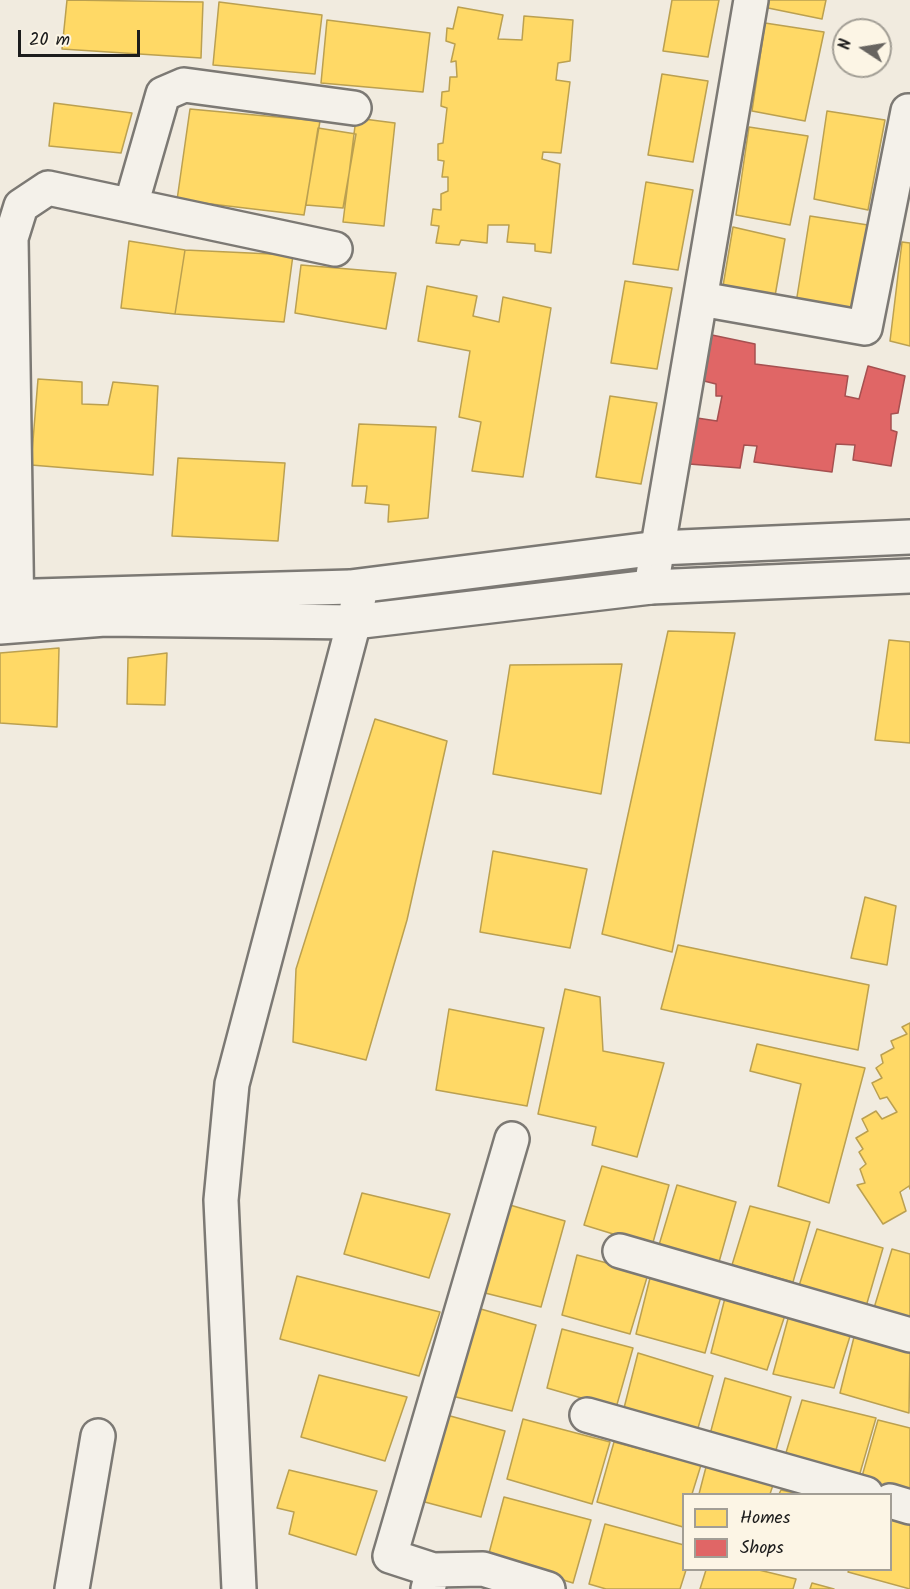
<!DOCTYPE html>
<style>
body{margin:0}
#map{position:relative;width:910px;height:1589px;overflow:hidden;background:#f1ebdf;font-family:Kalam,sans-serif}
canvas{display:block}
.legend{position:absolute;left:682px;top:1493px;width:210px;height:78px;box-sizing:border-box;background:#fcf5e5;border:2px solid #a29e95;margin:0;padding:8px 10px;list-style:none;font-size:18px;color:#1c1c1c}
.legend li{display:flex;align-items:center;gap:12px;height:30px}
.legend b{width:30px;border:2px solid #a29e95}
.north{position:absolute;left:832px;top:18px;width:60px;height:60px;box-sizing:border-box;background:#fcf5e5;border:2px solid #a29e95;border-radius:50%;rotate:282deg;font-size:16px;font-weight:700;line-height:24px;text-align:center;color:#1c1c1c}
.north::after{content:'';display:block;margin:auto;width:21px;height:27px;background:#676460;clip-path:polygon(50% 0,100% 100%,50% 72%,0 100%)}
.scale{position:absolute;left:18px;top:30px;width:122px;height:27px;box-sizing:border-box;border:3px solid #1c1c1c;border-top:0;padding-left:8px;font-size:18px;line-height:21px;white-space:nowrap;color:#1c1c1c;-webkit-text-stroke:4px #fcf5e5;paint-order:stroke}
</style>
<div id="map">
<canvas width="910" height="1589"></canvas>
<ul class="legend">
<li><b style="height:16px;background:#ffd966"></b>Homes</li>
<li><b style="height:16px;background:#e06666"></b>Shops</li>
</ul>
<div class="north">N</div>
<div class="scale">20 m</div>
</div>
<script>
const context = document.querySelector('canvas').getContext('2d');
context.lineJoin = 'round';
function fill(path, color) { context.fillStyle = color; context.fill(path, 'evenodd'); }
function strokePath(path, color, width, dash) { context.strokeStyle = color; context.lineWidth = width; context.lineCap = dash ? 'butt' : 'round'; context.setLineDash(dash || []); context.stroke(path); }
const homes = new Path2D(`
 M67 0 203 2 201 58 62 49Z
 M672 0H719L708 57 663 51Z
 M769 0H826L822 19 768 8Z
 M219 2 322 15 315 74 213 65Z
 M458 7 503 15 498 39 522 40 524 16 573 20 570 61 558 63 556 80 570 82 561 153 543 152 542 159 560 164 551 253 535 251V244L507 242 509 225H488L487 243 461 240 459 245 436 243 439 226 431 225 433 209 441 210V194L448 191V177H442L444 161 438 160V144L443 143 447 108 441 106 442 92 449 91 450 77H457L456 61 451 62 455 44 446 41 447 28 453 29Z
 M327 20 430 33 423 92 321 83Z
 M765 23 824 32 805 121 752 111Z
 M662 74 708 81 693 162 648 155Z
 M54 103 132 113 121 153 49 146Z
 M190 109 320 121 304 215 177 200Z
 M827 111 885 120 868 210 814 199Z
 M356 118 395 123 384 226 343 222Z
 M749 127 808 136 790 225 736 215Z
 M318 128 356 134 343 208 306 205Z
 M646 182 693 190 678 270 633 264Z
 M810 216 868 225 850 315 796 303Z
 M733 227 785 239 775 296 723 286Z
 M129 241 185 250 175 314 121 308Z
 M902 242 910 243V346L890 341Z
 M185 250 293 255 284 322 175 314Z
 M301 265 396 273 386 329 295 313Z
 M625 281 672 288 657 369 611 363Z
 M427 286 477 296 473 316 499 322 503 297 551 308 523 477 472 471 481 422 459 417 470 351 418 341Z
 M38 379 82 382V404L108 405 113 382 158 386 153 475 31 465Z
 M610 396 657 403 641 484 596 477Z
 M359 424 436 427 428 518 388 522 389 505 365 503 367 486H352Z
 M178 458 285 463 278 541 172 536Z
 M668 631 735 633 672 952 602 934Z
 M889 640 910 642V743L875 740Z
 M59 648 57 727 0 723V653Z
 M167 653 165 705 127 704 128 658Z
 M622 664 601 794 493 774 510 665Z
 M375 719 447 741 407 920 366 1060 293 1042 296 969Z
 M493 851 587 869 570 948 480 932Z
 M865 897 896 906 887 965 851 958Z
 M678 945 869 985 858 1050 661 1009Z
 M565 989 600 997 603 1051 664 1063 637 1157 592 1145 596 1127 538 1114Z
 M449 1009 544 1028 527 1106 436 1090Z
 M910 1023V1189L909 1186 900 1192 906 1211 883 1224 857 1185 865 1183 860 1169 866 1164 859 1152 863 1149 856 1138 868 1131 862 1119 876 1111 882 1119 897 1112 887 1097 880 1099 872 1083 882 1078 876 1068 883 1063 881 1055 894 1048 891 1041 907 1034 902 1027Z
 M757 1044 865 1068 829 1203 778 1186 801 1084 750 1071Z
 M602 1166 669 1185 652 1246 584 1225Z
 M677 1185 736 1202 719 1262 659 1245Z
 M362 1193 450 1214 429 1278 344 1254Z
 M503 1203 565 1221 541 1307 481 1292Z
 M750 1206 810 1222 793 1282 732 1265Z
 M817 1229 883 1248 865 1310 798 1289Z
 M892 1249 910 1254V1319L874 1308Z
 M577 1255 648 1274 630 1334 562 1315Z
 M651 1274 722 1293 705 1353 636 1334Z
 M297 1276 440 1312 419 1376 280 1339Z
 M726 1294 786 1312 767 1370 711 1353Z
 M474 1307 536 1325 512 1411 452 1396Z
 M789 1315 851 1333 834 1388 773 1374Z
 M562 1329 633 1348 616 1408 547 1388Z
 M855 1333 910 1348 909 1413 840 1393Z
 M638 1353 713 1376 696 1435 623 1412Z
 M319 1375 407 1397 385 1461 301 1437Z
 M725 1378 791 1397 774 1457 709 1438Z
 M802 1400 876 1418 858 1480 785 1456Z
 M443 1414 505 1431 481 1517 421 1501Z
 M523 1419 610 1442 592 1504 507 1479Z
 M878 1420 910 1428V1494L861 1480Z
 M614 1442 701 1465 692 1494H684L683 1527 597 1502Z
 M706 1467 773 1485 770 1494H699Z
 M289 1470 377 1491 356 1555 289 1534 294 1512 277 1508Z
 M781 1490 799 1494H779Z
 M504 1497 591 1520 573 1583 488 1557Z
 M890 1519 910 1524V1589L848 1572 849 1570H890Z
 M605 1524 684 1545V1570H686L680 1589H606L589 1584Z
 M706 1570H759L796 1579 793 1589H700Z
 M812 1583 834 1589H810Z`);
const shops = new Path2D(`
 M712 335 755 344V364L848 376 845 396 859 399 868 366 905 376 898 413 891 414V430L897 432 891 466 853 460 855 445 836 444 832 472 754 462 757 446 744 445 740 468 689 464 697 418 717 421 722 396H716V384L704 381Z`);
const street = new Path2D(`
 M131 205 163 94 184 85 354 108
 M701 299 865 328 908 111
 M651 587 751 0
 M17 623 11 238 21 206 48 188 335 249
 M620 1251 910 1335
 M587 1415 866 1494
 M890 1501 910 1507
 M433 1570 483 1569 548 1589
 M72 1589 98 1436
 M239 1589 221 1200 232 1084 354 622 361 587
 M428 1589 433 1570 390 1556 512 1139`);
const secondary = new Path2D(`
 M0 597 350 587 658 548 910 537
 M0 627 105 619 354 622 651 587 910 576`);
fill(homes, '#ffd966');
strokePath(homes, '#bba050', 1.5);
fill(shops, '#e06666');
strokePath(shops, '#a55050', 1.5);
strokePath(street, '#7c7974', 38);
strokePath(secondary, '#7c7974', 38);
strokePath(street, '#f4f1ea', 33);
strokePath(secondary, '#f4f1ea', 33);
</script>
